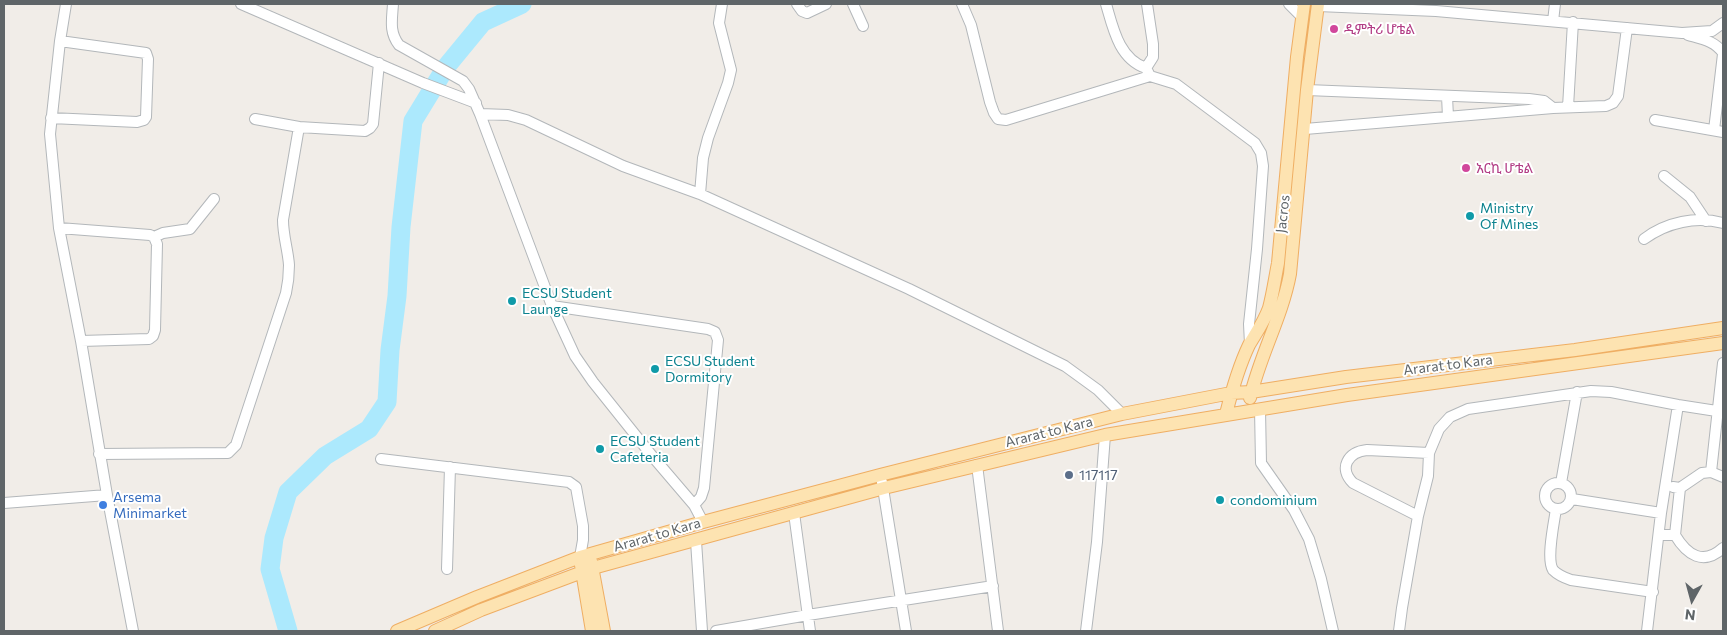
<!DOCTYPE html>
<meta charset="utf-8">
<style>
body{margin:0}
#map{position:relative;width:1727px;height:635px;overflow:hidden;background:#f1ede8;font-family:Commissioner,sans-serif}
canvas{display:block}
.frame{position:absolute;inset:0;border:5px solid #5f6568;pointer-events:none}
.north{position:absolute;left:1667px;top:575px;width:50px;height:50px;-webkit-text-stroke:4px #fff;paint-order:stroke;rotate:187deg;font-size:14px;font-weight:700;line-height:20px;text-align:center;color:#5f6568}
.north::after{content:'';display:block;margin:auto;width:18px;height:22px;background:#5f6568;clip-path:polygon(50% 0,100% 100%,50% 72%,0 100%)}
</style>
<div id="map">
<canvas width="1727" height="635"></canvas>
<div class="frame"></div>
<div class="north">N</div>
</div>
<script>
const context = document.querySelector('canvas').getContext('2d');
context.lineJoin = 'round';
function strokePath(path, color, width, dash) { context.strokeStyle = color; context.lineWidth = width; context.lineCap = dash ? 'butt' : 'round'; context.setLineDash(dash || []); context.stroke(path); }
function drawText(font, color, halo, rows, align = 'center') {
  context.font = font + ' Commissioner,"Noto Sans Ethiopic",sans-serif'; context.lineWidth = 4; context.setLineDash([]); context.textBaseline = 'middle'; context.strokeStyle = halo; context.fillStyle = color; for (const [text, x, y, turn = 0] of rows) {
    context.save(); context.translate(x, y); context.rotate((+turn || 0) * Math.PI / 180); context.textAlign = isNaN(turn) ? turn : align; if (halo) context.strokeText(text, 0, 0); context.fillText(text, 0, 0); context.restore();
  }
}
const river = new Path2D(`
 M288 631 270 569 274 538 288 492 325 456 369 429 387 402 390 350 397 296 401 227 413 121 446 67 483 22 522 4`);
const minor = new Path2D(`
 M66 4 60 41 50 134 59 228 81 341 107 495 133 631
 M241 4 423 83 476 103
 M393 4C392 20 389 32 399 45L463 81 469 89 480 114 552 306 575 356 593 382 653 457 694 505 703 522
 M797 4 802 11 807 13 826 4
 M853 4 863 26
 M962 4 971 25 990 102 994 113 998 119 1006 120 1150 76 1176 84 1255 143 1261 153 1263 166 1257 249 1249 324 1250 344
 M1106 4C1113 28 1119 59 1146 68L1150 76
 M1289 4 1302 17
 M1318 6 1436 11 1682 33 1712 31 1723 23
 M1553 21 1555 4
 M1688 35C1702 39 1715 41 1723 53
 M1146 68 1153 57V44L1147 4
 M1307 90 1529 99 1544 101 1553 108
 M1447 96 1448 117
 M1568 107 1573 22
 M480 114 508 115 526 120 623 166 700 194 909 289 1065 366 1098 390 1122 414
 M51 118 137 122 144 120 146 117 148 59 146 53 60 41
 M255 119 299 127
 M1655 120 1723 132
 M1305 129 1553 108 1606 106 1613 103 1618 96 1627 28
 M1714 130 1723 54
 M1664 176 1690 197 1706 221
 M700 194 703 158 708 138 728 83 731 70 719 23 722 4
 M59 228 150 235 154 237 157 244 155 330 153 336 149 339 81 341
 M154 237 163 233 190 229 214 199
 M1644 239C1667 222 1696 216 1723 223
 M552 306 708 329 715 332 718 340 704 488 701 497 694 505
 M1260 409 1261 463 1294 510 1309 539 1321 579 1333 631
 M99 454 228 453 236 445 286 293C288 284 289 275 289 265 288 250 283 236 283 220L299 127 365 131 370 128 373 124 379 63
 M381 459 569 482 576 487 583 526V540L580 557
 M977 465 998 631
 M1711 472 1723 477
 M882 482 906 631
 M1545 496a13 13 0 1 1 26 0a13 13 0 1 1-26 0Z
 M1561 483 1577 392
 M1673 487 1680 488 1675 535
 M1680 488 1702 473 1711 472 1723 363
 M1572 499 1661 513
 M4 503 107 495
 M1556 509C1554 523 1546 559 1553 570 1558 575 1565 578 1571 580L1653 592
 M794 513 810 631
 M1418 516 1353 483C1338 468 1348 452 1367 450L1429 453
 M1659 535H1675C1687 555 1703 566 1723 548
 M696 541 702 631
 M447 569 450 467
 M716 631 808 615 993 586
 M1086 631 1097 542 1105 435
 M1399 631 1402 608 1418 516 1428 476 1429 453 1439 429 1450 417 1468 409 1591 391 1611 392 1678 405 1723 412
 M1647 631 1661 513 1678 405`);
const major = new Path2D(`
 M1250 398C1260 355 1282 317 1290 274L1307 90 1318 4
 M1226 414C1232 390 1238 368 1249 345 1256 333 1264 322 1269 308 1273 293 1275 278 1278 263L1297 57 1304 4
 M591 561 604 631
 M581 565 592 631
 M397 631 477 597 580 557 703 522 880 475 1122 414 1231 393 1251 392 1346 377 1575 350 1723 328
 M435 631 481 610 593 568 884 488 1105 435 1347 395 1723 343`);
const markers = [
 [1334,29,5,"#d1479c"],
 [1466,168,5,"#d1479c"],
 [1470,216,5,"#0f9aa8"],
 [512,301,5,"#0f9aa8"],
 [655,369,5,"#0f9aa8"],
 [600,449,5,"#0f9aa8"],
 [1069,475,5,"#5c6f8a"],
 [1220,500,5,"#0f9aa8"],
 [103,505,5,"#3f7fe0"]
];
const hotelNames = [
 ["ዲምትሪ ሆቴል",1344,29],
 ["አርኪ ሆቴል",1476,168]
];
const cultureNames = [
 ["Ministry",1480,208],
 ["Of Mines",1480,224],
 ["ECSU Student",522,293],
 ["Launge",522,309],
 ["ECSU Student",665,361],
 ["Dormitory",665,377],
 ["ECSU Student",610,441],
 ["Cafeteria",610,457],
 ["condominium",1230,500]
];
const streetNames = [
 ["Jacros",1283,214,-84],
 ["Ararat to Kara",1448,365,-7],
 ["Ararat to Kara",1049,432,-14],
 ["Ararat to Kara",657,535,-16]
];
const serviceNames = [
 ["117117",1079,475]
];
const shopNames = [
 ["Arsema",113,497],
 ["Minimarket",113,513]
];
strokePath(river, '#ace9fd', 19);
strokePath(minor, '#b3b7ba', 12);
strokePath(major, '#efae63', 14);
strokePath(minor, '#fff', 10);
strokePath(major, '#fde3b1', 12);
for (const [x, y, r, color] of markers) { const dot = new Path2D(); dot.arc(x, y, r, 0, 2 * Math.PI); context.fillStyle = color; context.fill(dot); strokePath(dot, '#fff', 2); }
drawText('14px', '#b23c85', '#fff', hotelNames, 'left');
drawText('14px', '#0d838f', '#fff', cultureNames, 'left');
drawText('14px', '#5f6568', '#fff', streetNames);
drawText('14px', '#4e5e75', '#fff', serviceNames, 'left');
drawText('14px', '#366cbe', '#fff', shopNames, 'left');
</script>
